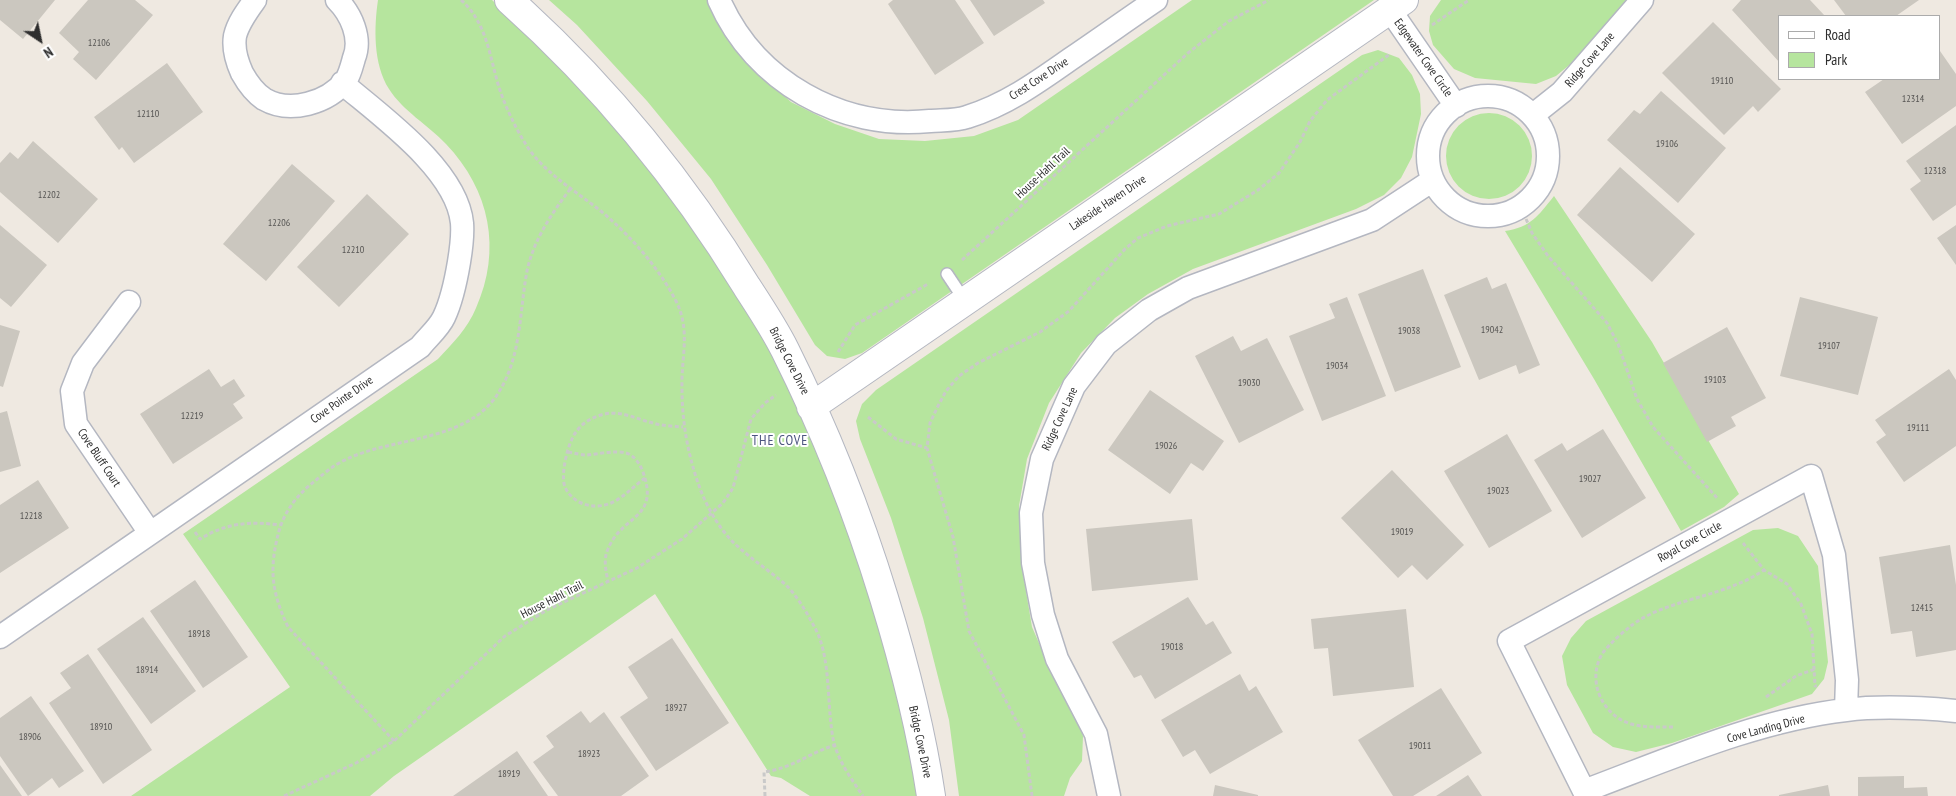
<!DOCTYPE html>
<style>
body{margin:0}
#map{position:relative;width:1956px;height:796px;overflow:hidden;background:#efe9e1;font-family:"PT Sans Narrow",sans-serif}
canvas{display:block}
.legend{position:absolute;left:1778px;top:15px;width:162px;height:65px;box-sizing:border-box;background:#fff;border:1px solid #ababab;margin:0;padding:6px 9px;list-style:none;font-size:15px;color:#2e2e2e}
.legend li{display:flex;align-items:center;gap:10px;height:25px}
.legend b{width:25px;border:1px solid #ababab}
.north{position:absolute;left:15px;top:15px;width:50px;height:50px;-webkit-text-stroke:4px #fff;paint-order:stroke;rotate:146deg;font-size:14px;font-weight:700;line-height:20px;text-align:center;color:#2e2e2e}
.north::after{content:'';display:block;margin:auto;width:18px;height:22px;background:#2e2e2e;clip-path:polygon(50% 0,100% 100%,50% 72%,0 100%)}
</style>
<div id="map">
<canvas width="1956" height="796"></canvas>
<ul class="legend">
<li><b style="height:6px;background:#fff"></b>Road</li>
<li><b style="height:14px;background:#b6e59e"></b>Park</li>
</ul>
<div class="north">N</div>
</div>
<script>
const context = document.querySelector('canvas').getContext('2d');
context.lineJoin = 'round';
function fill(path, color) { context.fillStyle = color; context.fill(path, 'evenodd'); }
function strokePath(path, color, width, dash) { context.strokeStyle = color; context.lineWidth = width; context.lineCap = dash ? 'butt' : 'round'; context.setLineDash(dash || []); context.stroke(path); }
function drawText(font, color, halo, rows, align = 'center') {
  context.font = font + ' "PT Sans Narrow",sans-serif'; context.lineWidth = 4; context.setLineDash([]); context.textBaseline = 'middle'; context.strokeStyle = halo; context.fillStyle = color; for (const [text, x, y, turn = 0] of rows) {
    context.save(); context.translate(x, y); context.rotate((+turn || 0) * Math.PI / 180); context.textAlign = isNaN(turn) ? turn : align; if (halo) context.strokeText(text, 0, 0); context.fillText(text, 0, 0); context.restore();
  }
}
const green = new Path2D(`
 M378 0H492L558 62 635 145 704 234 786 375 889 633 921 796H810L781 778 771 776 655 594 394 776 370 796H131L290 687 183 534 438 359C452 344 468 328 476 308 502 250 490 190 446 144 428 125 403 111 389 89 373 64 374 27 378 0Z
 M549 0H711L731 39 758 73 791 102 835 124 879 139 925 141 974 136 1018 120 1192 0H1374L862 353 845 359 827 356 815 345 767 265 711 179 647 101 577 25Z
 M1441 0H1628L1579 57 1556 76 1536 84 1475 78 1454 69 1433 45 1429 31 1430 16Z
 M1378 50 1399 58 1412 75 1420 94 1421 114 1412 157 1401 178 1384 195 1356 209 1193 269 1148 294 1115 318 1081 353 1049 403 1027 459 1019 506 1023 573 1032 627 1056 682 1076 716 1083 736 1082 761 1070 778 1064 796H959L949 720 923 618 891 518 860 439 856 421 862 404 876 390 1362 55Z
 M1446 156a43 43 0 1 1 86 0a43 43 0 1 1-86 0Z
 M1554 196 1652 342 1739 494 1724 507 1681 531 1594 379 1505 231C1531 227 1538 216 1554 196Z
 M1778 528 1798 536 1818 566 1828 662 1824 679 1812 694 1672 743 1636 752 1613 747 1593 733 1567 685 1562 656 1571 638 1586 621 1753 530Z`);
const building = new Path2D(`
 M0 0H55L23 39 0 20Z
 M88 0H135L153 15 96 80 73 59 79 52 59 33Z
 M893 0H955L984 43 935 75 888 4Z
 M970 0H1043L1045 3 994 36Z
 M1741 0H1810L1825 16H1780V63L1732 10Z
 M1834 0H1919L1896 16H1846Z
 M1713 22 1781 89 1758 112 1753 106 1724 135 1662 73Z
 M1940 51 1956 74V106L1902 144 1865 92 1884 79H1940Z
 M167 63 203 112 134 163 122 147 119 150 94 117Z
 M1661 91 1726 148 1678 203 1607 140 1634 110 1640 114Z
 M1956 125V205L1933 221 1910 189 1921 181 1906 161Z
 M33 141 98 199 58 243 0 192V163L10 152 18 159Z
 M292 164 335 201 266 281 223 244Z
 M1620 167 1695 234 1652 282 1577 215Z
 M367 194 409 234 339 307 297 267Z
 M0 225 47 265 11 307 0 298Z
 M1956 225V265L1937 238Z
 M1423 269 1461 367 1395 392 1358 294Z
 M1487 277 1492 289 1506 283 1540 365 1519 374 1516 365 1479 380 1444 295Z
 M1347 297 1386 396 1322 421 1289 336 1335 318 1329 304Z
 M1800 297 1878 317 1858 395 1780 376Z
 M0 325 20 331 3 387 0 386Z
 M1727 327 1766 398 1731 417 1736 426 1707 442 1663 363Z
 M1233 336 1241 351 1267 338 1304 410 1239 443 1195 356Z
 M209 369 221 387 234 379 245 396 233 404 243 418 173 464 140 414Z
 M1949 369 1956 380V446L1904 482 1876 442 1886 435 1875 420Z
 M1150 390 1224 441 1203 471 1191 463 1170 494 1108 450Z
 M7 411 21 466 0 472V413Z
 M1603 429 1646 498 1582 538 1534 460 1562 443 1567 451Z
 M1507 434 1552 511 1489 548 1444 471Z
 M1392 470 1464 545 1427 580 1412 565 1398 578 1341 518Z
 M38 480 69 528 0 573V505Z
 M1192 519 1198 580 1092 591 1086 529Z
 M1950 545 1956 585V650L1916 657 1912 631 1891 634 1879 557Z
 M195 580 248 657 203 688 150 611Z
 M1188 597 1206 625 1213 621 1232 653 1155 699 1141 675 1134 678 1112 642Z
 M1406 609 1414 687 1333 696 1328 648 1314 649 1311 619Z
 M143 617 196 691 151 724 97 649Z
 M672 638 729 723 656 771 620 717 648 698 628 667Z
 M88 654 152 750 103 784 49 703 71 688 60 673Z
 M1240 674 1249 691 1256 686 1283 732 1210 774 1195 750 1183 757 1161 720Z
 M1441 688 1482 753 1413 796H1393L1358 740Z
 M31 696 84 771 59 788 52 778 28 796 0 756V718Z
 M581 711 590 723 604 712 649 776 621 796H558L533 762 554 747 546 736Z
 M517 751 548 796H453Z
 M0 765 22 796H0Z
 M1468 775 1482 796H1436Z
 M1904 776V788L1927 787 1928 796H1858V777Z
 M1215 785 1258 795V796H1213Z
 M1828 785 1830 796H1779V795Z`);
const path = new Path2D(`
 M461 0C486 22 489 53 498 84 504 104 514 125 525 143 544 175 582 194 609 218 635 241 660 270 676 301 691 331 681 357 682 388 682 420 687 450 697 480 704 502 718 528 735 544 751 559 770 571 786 585 798 597 807 613 815 628 832 659 826 708 834 743 839 762 852 780 863 796
 M1432 25 1469 0
 M1521 207 1532 233 1548 256 1607 323 1618 344 1637 399 1653 427 1718 499
 M962 260 1188 53 1229 21 1269 0
 M838 352 855 325 928 284
 M868 417 896 439 927 448
 M568 452C575 453 581 455 587 455 599 454 615 450 626 453 634 455 640 464 643 472 660 520 622 514 608 549 603 560 606 570 608 582
 M645 478C634 486 623 498 611 503 595 510 573 505 565 487 560 475 568 442 576 432 582 423 591 418 601 415 619 409 636 419 653 423 662 426 673 426 683 427
 M195 532 200 539C226 523 250 521 280 525
 M1743 543 1764 570 1787 584 1801 604 1812 634 1815 686H1817
 M1766 697 1796 676 1815 669
 M1673 727C1658 727 1642 728 1628 723 1601 713 1587 680 1602 654 1610 643 1622 633 1632 625 1669 598 1723 598 1764 570
 M394 741 288 627C273 595 269 573 277 539 281 518 293 499 310 485 321 476 333 465 347 459 393 437 466 442 497 395 522 357 519 313 527 271 534 239 552 213 571 188
 M284 796 356 763 394 741 505 636 547 610 637 568 682 539 723 503 733 488 751 419 765 403 776 395
 M765 796 764 772C793 768 807 754 835 745
 M1032 796 1024 735 969 631 953 537 927 448 930 423 937 408 946 391 959 376 978 363 1040 332 1069 311 1125 249 1138 238 1167 226 1219 214 1258 190 1279 173 1300 142 1310 121 1327 100 1390 54`);
const service = new Path2D(`
 M947 274 965 301`);
const minor = new Path2D(`
 M255 0C247 11 238 23 235 36 233 48 237 62 242 73 247 82 255 93 264 99 290 114 328 103 346 80 350 74 352 65 354 58 362 38 351 14 337 0
 M719 0C755 82 841 130 930 121 941 120 956 121 967 117 1006 105 1038 82 1072 58 1100 39 1128 19 1156 0
 M1390 10 1456 106
 M1428 156a60 60 0 1 1 120 0a60 60 0 1 1-120 0Z
 M1533 115 1562 92 1642 0
 M129 302 83 363 72 391 76 424 150 533
 M0 637 420 347C427 338 439 328 444 317 452 300 456 280 459 262 461 250 463 236 462 223 457 170 381 116 342 83
 M1846 710 1847 680 1834 555 1811 476 1509 641 1584 791C1667 760 1757 720 1846 710 1878 706 1923 708 1956 711
 M1109 796 1096 734 1057 659 1043 615 1033 563 1031 513 1042 459 1074 386 1106 344 1149 310 1188 288 1372 220 1433 180`);
const tertiary = new Path2D(`
 M509 0C603 84 681 179 747 287 760 307 774 328 785 350 825 430 858 513 884 598 904 663 921 729 931 796
 M811 407 1404 0`);
const numberNames = [
 ["12106",99,43],
 ["19110",1722,81],
 ["12314",1913,99],
 ["12110",148,114],
 ["19106",1667,144],
 ["12318",1935,171],
 ["12202",49,195],
 ["12206",279,223],
 ["12210",353,250],
 ["19042",1492,330],
 ["19038",1409,331],
 ["19107",1829,346],
 ["19034",1337,366],
 ["19103",1715,380],
 ["19030",1249,383],
 ["12219",192,416],
 ["19111",1918,428],
 ["19026",1166,446],
 ["19027",1590,479],
 ["19023",1498,491],
 ["12218",31,516],
 ["19019",1402,532],
 ["12415",1922,608],
 ["18918",199,634],
 ["19018",1172,647],
 ["18914",147,670],
 ["18927",676,708],
 ["18910",101,727],
 ["18906",30,737],
 ["19011",1420,746],
 ["18923",589,754],
 ["18919",509,774]
];
const streetNames = [
 ["Edgewater Cove Circle",1423,58,55],
 ["Ridge Cove Lane",1590,60,-49],
 ["Crest Cove Drive",1039,79,-33],
 ["House-Hahl Trail",1043,173,-43],
 ["Lakeside Haven Drive",1108,203,-34],
 ["Bridge Cove Drive",789,361,63],
 ["Cove Pointe Drive",342,400,-35],
 ["Ridge Cove Lane",1060,419,-65],
 ["Cove Bluff Court",99,458,56],
 ["Royal Cove Circle",1690,542,-29],
 ["House Hahl Trail",552,600,-27],
 ["Cove Landing Drive",1766,729,-15],
 ["Bridge Cove Drive",920,742,78]
];
const neighbourhoodNames = [
 ["THE COVE",780,441]
];
fill(green, '#b6e59e');
fill(building, '#cbc7bf');
strokePath(service, '#b4b7c1', 14);
strokePath(minor, '#b4b7c1', 25);
strokePath(tertiary, '#b4b7c1', 30);
strokePath(path, '#c9c9c9', 3, [4, 2.5]);
strokePath(service, '#fff', 11);
strokePath(minor, '#fff', 22);
strokePath(tertiary, '#fff', 28);
drawText('10px', '#555452', null, numberNames);
drawText('12px', '#2e2e2e', '#fff', streetNames);
context.letterSpacing = '1px';
drawText('14px', '#4d5680', '#fff', neighbourhoodNames);
context.letterSpacing = '0px';
</script>
